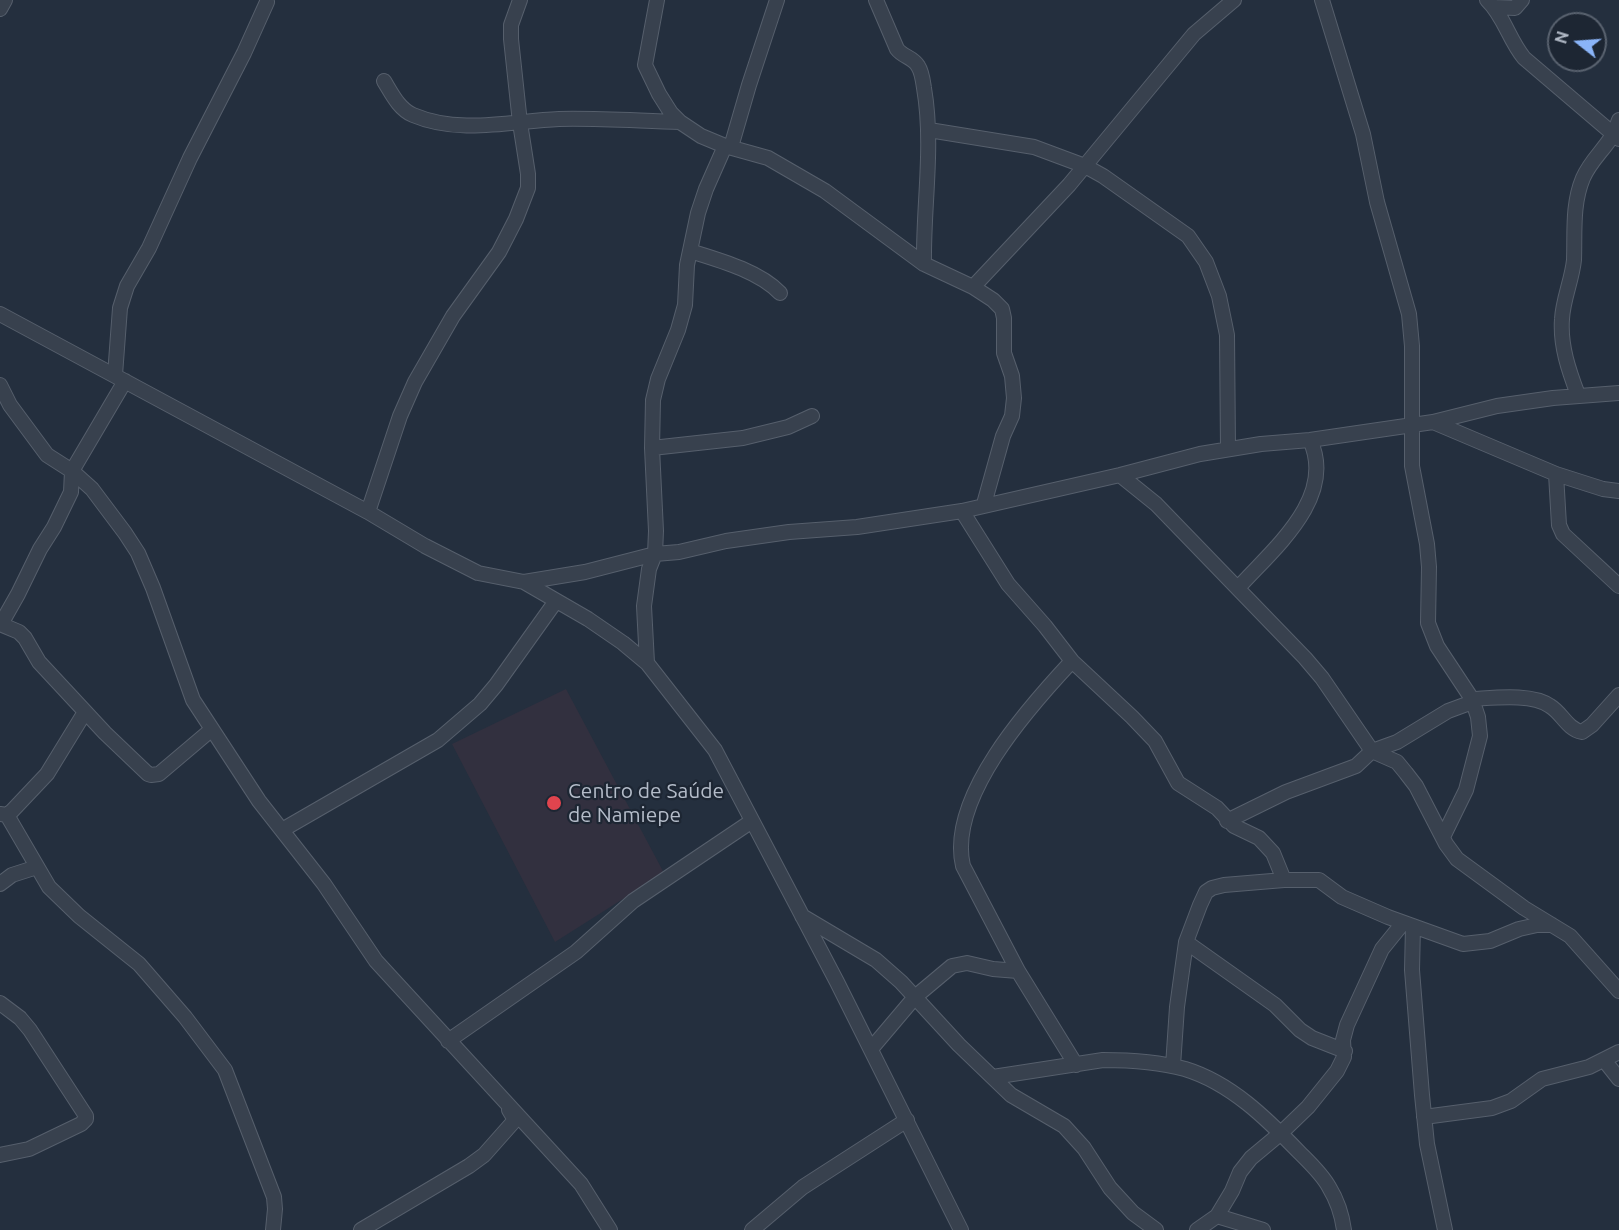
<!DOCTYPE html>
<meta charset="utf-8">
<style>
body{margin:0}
#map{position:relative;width:1619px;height:1230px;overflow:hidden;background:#242f3e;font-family:Ubuntu,sans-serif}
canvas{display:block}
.north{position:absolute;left:1547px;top:12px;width:60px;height:60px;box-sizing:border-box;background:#1d2633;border:2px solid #59626f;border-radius:50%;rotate:287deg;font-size:16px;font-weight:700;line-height:24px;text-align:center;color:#b4bcc9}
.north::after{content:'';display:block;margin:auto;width:21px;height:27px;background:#8ab4f8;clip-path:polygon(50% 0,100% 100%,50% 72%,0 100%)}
</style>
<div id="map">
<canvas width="1619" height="1230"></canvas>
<div class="north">N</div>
</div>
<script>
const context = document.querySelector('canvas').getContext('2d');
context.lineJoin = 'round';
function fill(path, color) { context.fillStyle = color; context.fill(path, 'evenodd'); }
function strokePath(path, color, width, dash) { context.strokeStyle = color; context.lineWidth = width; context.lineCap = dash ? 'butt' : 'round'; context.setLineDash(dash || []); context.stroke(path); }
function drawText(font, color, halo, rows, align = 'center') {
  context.font = font + ' Ubuntu,sans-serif'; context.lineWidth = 4.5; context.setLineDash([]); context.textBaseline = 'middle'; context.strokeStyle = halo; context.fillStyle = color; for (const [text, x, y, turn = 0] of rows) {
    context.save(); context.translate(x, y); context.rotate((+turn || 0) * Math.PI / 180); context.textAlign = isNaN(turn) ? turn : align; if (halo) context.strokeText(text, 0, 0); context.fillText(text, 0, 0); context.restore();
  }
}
const medical = new Path2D(`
 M566 689 664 873 555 942 452 744Z`);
const minor = new Path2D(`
 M657 0 645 65 659 94 671 113 680 122 701 136 725 146 768 158 825 191 924 264 973 287 993 300 1002 309 1004 318V353L1012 376 1014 398 1012 416 1003 436 984 504
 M876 0 897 49C903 57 913 57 918 66 922 72 923 81 924 88 934 146 923 206 924 264
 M1322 0 1363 134 1377 202 1409 314 1412 346V466L1427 544 1429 567 1428 623 1437 646 1472 699 1478 717 1480 736 1466 790 1443 837
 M1487 0C1504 16 1509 40 1524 58L1619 139
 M1494 7 1515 8 1522 0
 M0 9 5 0
 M384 81C392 94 399 109 413 115 460 135 511 121 559 119 599 118 640 121 680 122
 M929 130 1034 147 1085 166 1103 176 1188 236 1206 262 1219 296 1227 335 1228 449
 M731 147 749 85 777 0
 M690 251C719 260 759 271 780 293
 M973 287 1069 185 1194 34 1234 0
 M0 314 368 512 425 546 478 573 524 582 588 619 623 643 647 663 715 750 837 982 961 1230
 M115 375 120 308 127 286 149 248 190 158 244 53 267 2
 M0 385 10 405 47 455 72 471 92 489 125 533 138 553 153 588 193 700 259 801 324 884 376 961 581 1184 610 1230
 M1578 395C1569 371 1560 346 1562 319 1563 299 1572 280 1574 260 1575 233 1572 204 1583 178 1593 155 1612 145 1619 120
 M1433 422 1497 406 1553 398 1619 393
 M652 448 743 438 788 427 812 416
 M1556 474 1559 525 1563 534 1619 586
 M1120 475 1156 504 1305 658 1322 678 1372 751 1397 762 1406 773 1416 786 1446 844 1457 859 1524 908 1570 936 1619 991
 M962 511 1008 584 1045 626 1072 661 1132 717 1155 741 1178 783 1217 808 1234 826 1259 838 1273 853 1284 880
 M368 512 400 416 415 382 453 316 499 252 516 219 528 188V174L520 123 511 39V25L520 0
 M524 582 585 572 655 554 679 552 726 541 789 532 857 527 962 511 1120 475 1200 454 1261 444 1310 440 1433 422 1556 474 1603 489 1619 491
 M1238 588C1273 549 1337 498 1310 440
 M0 624 19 632 25 638 39 662 105 733 148 774 151 775 159 774 211 730
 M1 624 18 594 40 549 54 527 71 492 72 471 125 381
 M1072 661C1029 707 947 798 963 866L1018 971 1076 1065
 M647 663 644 606 649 569 655 554 656 531 652 448 653 400 658 379 678 330 685 305 687 265 698 213 706 189 725 146
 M0 814 7 815 12 811 47 774 85 712
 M7 815 49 887 79 916 139 964 185 1017 225 1070 274 1197 275 1209 273 1230
 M1227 821 1286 792 1356 766 1372 751 1397 742 1448 711 1467 704 1472 699C1493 698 1532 693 1550 706 1562 713 1567 729 1582 732L1592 725 1619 695
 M282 830 438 740 480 704 496 685 556 601
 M0 884 12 875 37 867
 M802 916 876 960 901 982 959 1045 1011 1095 1064 1126 1084 1148 1110 1188 1133 1213 1156 1230
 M1413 926 1412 970 1422 1095 1427 1144 1445 1230
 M1186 942 1275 1005 1300 1030 1312 1038 1345 1051
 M0 1003 20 1018 30 1030 86 1116V1119L81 1124 29 1149 0 1155
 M448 1041 576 952 633 901 752 821
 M871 1049 915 997 952 966 967 963 993 969 1018 971
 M1604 1060 1619 1079
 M1173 1066 1177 1007 1186 942 1200 905 1206 892 1212 888 1224 885 1284 880H1319L1342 897 1388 917 1463 944 1490 941 1519 929 1537 925H1552
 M993 1077 1103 1060C1131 1060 1159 1062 1185 1069 1231 1083 1267 1119 1299 1152 1310 1163 1322 1174 1329 1187 1337 1200 1342 1215 1344 1230
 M1424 1117 1492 1108 1511 1101 1542 1079 1589 1067 1619 1052
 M1217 1216 1263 1230
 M361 1230 469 1166 484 1155 515 1120 509 1110
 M752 1230 803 1187 907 1120
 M1197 1230 1217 1216 1232 1191 1240 1172 1251 1158 1281 1133 1308 1107 1337 1071 1344 1057 1343 1040 1347 1025 1382 949 1403 923`);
const markers = [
 [554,803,8,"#e0444e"]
];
const poiNames = [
 ["Centro de Saúde",568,791],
 ["de Namiepe",568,815]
];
fill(medical, '#32303f');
strokePath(minor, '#565f6c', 16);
strokePath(minor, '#38414e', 14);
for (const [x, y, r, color] of markers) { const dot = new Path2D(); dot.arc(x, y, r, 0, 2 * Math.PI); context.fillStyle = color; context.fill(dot); strokePath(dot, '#1d2633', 2); }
drawText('21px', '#b4bcc9', '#1d2633', poiNames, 'left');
</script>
